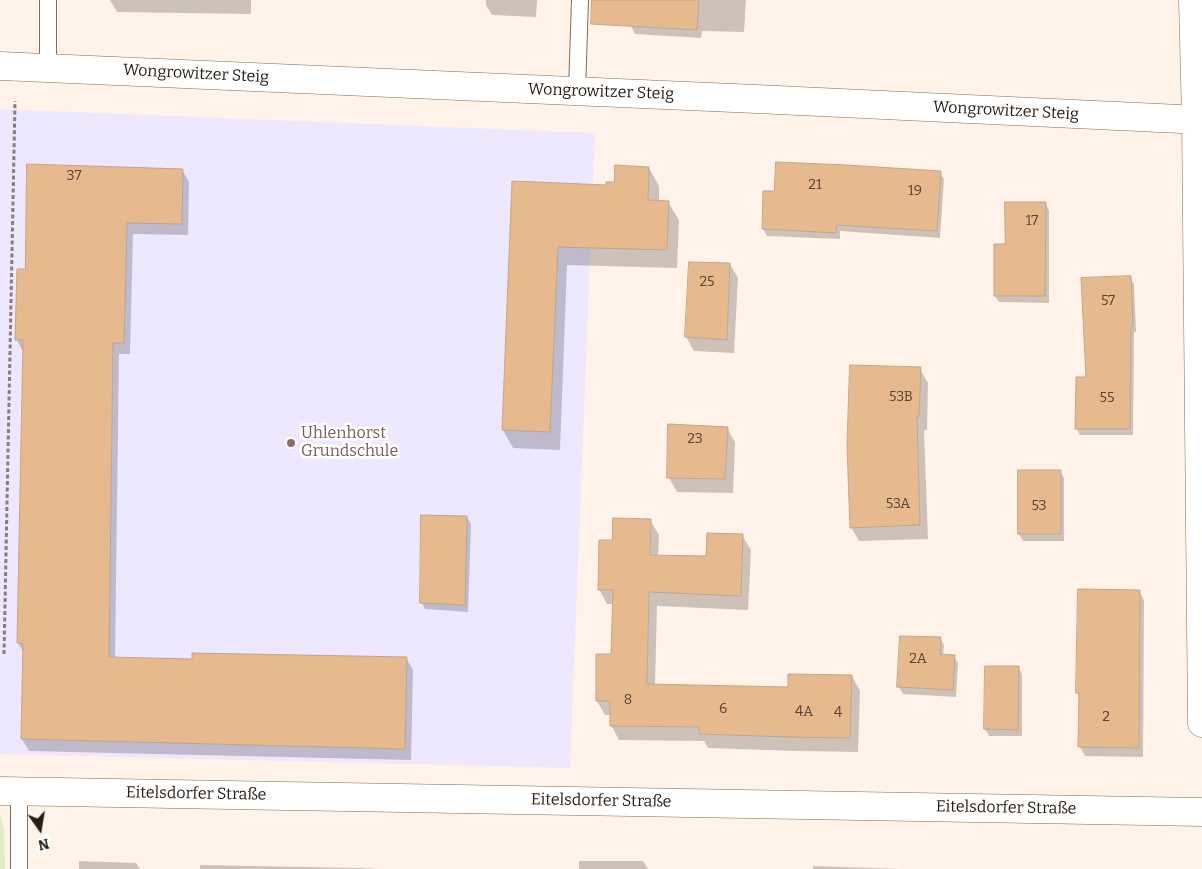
<!DOCTYPE html>
<meta charset="utf-8">
<style>
body{margin:0}
#map{position:relative;width:1202px;height:869px;overflow:hidden;background:#fff3e9;font-family:Bitter,serif}
canvas{display:block}
.north{position:absolute;left:15px;top:804px;width:50px;height:50px;-webkit-text-stroke:4px #fff;paint-order:stroke;rotate:167deg;font-size:14px;font-weight:700;line-height:20px;text-align:center;color:#271d14}
.north::after{content:'';display:block;margin:auto;width:18px;height:22px;background:#271d14;clip-path:polygon(50% 0,100% 100%,50% 72%,0 100%)}
</style>
<div id="map">
<canvas width="1202" height="869"></canvas>
<div class="north">N</div>
</div>
<script>
const context = document.querySelector('canvas').getContext('2d');
context.lineJoin = 'round';
function fill(path, color) { context.fillStyle = color; context.fill(path, 'evenodd'); }
function strokePath(path, color, width, dash) { context.strokeStyle = color; context.lineWidth = width; context.lineCap = dash ? 'butt' : 'round'; context.setLineDash(dash || []); context.stroke(path); }
function drawText(font, color, halo, rows, align = 'center') {
  context.font = font + ' Bitter,serif'; context.lineWidth = 5; context.setLineDash([]); context.textBaseline = 'middle'; context.strokeStyle = halo; context.fillStyle = color; for (const [text, x, y, turn = 0] of rows) {
    context.save(); context.translate(x, y); context.rotate((+turn || 0) * Math.PI / 180); context.textAlign = isNaN(turn) ? turn : align; if (halo) context.strokeText(text, 0, 0); context.fillText(text, 0, 0); context.restore();
  }
}
const education = new Path2D(`
 M0 109 595 133 570 768 0 754Z`);
const green = new Path2D(`
 M0 815 4 828 5 869H0Z`);
const shadow = new Path2D(`
 M110 0H251V14L117 12Z
 M486 0H537L536 17 492 15 486 5Z
 M632 0H746L744 32 702 31 701 38 635 34 631 26Z
 M649 168 659 186V202H668L679 220 677 268 567 265 560 450 513 448 503 430 513 182 607 186Z
 M182 170 189 182 188 235 133 234 130 354H119L115 658 193 660 406 658 413 670 411 760 29 751 22 739 24 653 18 643 23 352 17 340 18 271H26Z
 M940 173 944 179 940 238 840 231V239L767 236 763 229 764 192 776 193Z
 M1045 203 1049 210V303L999 302 995 296 1006 246Z
 M730 264 738 278 734 353 694 351 686 337Z
 M1130 278 1134 284 1136 332H1134L1133 435H1080L1076 428 1087 378Z
 M920 369 928 383 927 430H924L928 539 859 541 851 527Z
 M727 428 735 442 733 493 677 492 669 478Z
 M1060 471 1064 478V541H1023L1019 534Z
 M467 517 471 524 468 612 425 609 421 602Z
 M650 520 659 535 658 556 708 558 742 535 751 550 748 610 657 606 655 685 789 689 852 676 860 691 858 752 797 751 708 748 704 741 619 740 611 725V715H605L597 701 613 655 614 604H607L599 589 613 542Z
 M1139 591 1144 600 1143 757 1085 756 1080 747V697L1077 693Z
 M940 638 944 645 943 656H954L958 663 956 697 903 694 899 687Z
 M986 667H1018L1022 674V736H989L985 729Z
 M79 861 136 863 140 869H79Z
 M579 861H643L648 869H579Z
 M200 865 357 868 378 869H200Z
 M813 866 901 869H813Z`);
const building = new Path2D(`
 M592 0H699L697 30 591 24Z
 M776 162 846 165 941 171 937 231 837 225 836 233 762 229 763 191H774Z
 M27 164 183 169 182 224 127 223 124 343H113L109 657 192 659V653L407 657 405 749 21 739 23 643H17L23 340H15L17 269H25Z
 M615 165 649 167 648 200 669 201 667 250 558 247 550 432 502 430 512 181 606 185V182H614Z
 M1005 202H1046L1045 296H994V244H1005Z
 M689 262 730 263 727 340 685 337Z
 M1131 276 1133 325 1131 326 1130 429H1075L1076 377H1086L1081 278Z
 M850 365 921 367 919 417H917L920 525 850 528 847 445Z
 M668 424 728 427 725 479 667 478Z
 M1018 470H1061V534H1018Z
 M421 515 467 516 465 605 420 603Z
 M613 518 651 519 650 555 706 556 707 533 743 534 741 596 649 592 647 684 788 687V674L852 675 850 738 788 737 699 734V727L610 726V701H596V654H611L613 590H598L599 540H612Z
 M1078 589 1140 590 1139 748 1078 747 1079 693H1076Z
 M900 636 941 637 940 654 955 655 953 690 897 687Z
 M985 666H1019L1018 730 984 729Z`);
const path = new Path2D(`
 M4 654 15 101`);
const lane = new Path2D(`
 M48 68V0
 M577 91 580 0
 M19 869V791`);
const street = new Path2D(`
 M1193 0 1196 120 1202 723
 M0 66 756 99 1202 120
 M0 791 1202 812`);
const markers = [
 [291,443,5,"#8d6e63"]
];
const numberNames = [
 ["37",74,176],
 ["21",815,185],
 ["19",915,191],
 ["17",1032,221],
 ["25",707,282],
 ["57",1108,301],
 ["53B",901,397],
 ["55",1107,398],
 ["23",695,439],
 ["53A",898,504],
 ["53",1039,506],
 ["2A",918,659],
 ["8",628,700],
 ["6",723,709],
 ["4A",804,712],
 ["4",838,713],
 ["2",1106,717]
];
const streetNames = [
 ["Wongrowitzer Steig",196,74,3],
 ["Wongrowitzer Steig",601,92,2],
 ["Wongrowitzer Steig",1006,111,3],
 ["Eitelsdorfer Straße",196,794,1],
 ["Eitelsdorfer Straße",601,801,1],
 ["Eitelsdorfer Straße",1006,808,1]
];
const educationNames = [
 ["Uhlenhorst",301,434],
 ["Grundschule",301,452]
];
fill(education, '#eee8fe');
fill(green, '#dcefc2');
fill(shadow, '#0003');
fill(building, '#e7b98f');
strokePath(building, '#c1a68d', 1);
strokePath(lane, '#846b54', 18);
strokePath(street, '#846b54', 29);
strokePath(path, '#8a7f76', 3, [4, 2.5]);
strokePath(lane, '#fff', 16);
strokePath(street, '#fff', 28);
for (const [x, y, r, color] of markers) { const dot = new Path2D(); dot.arc(x, y, r, 0, 2 * Math.PI); context.fillStyle = color; context.fill(dot); strokePath(dot, '#fff', 2); }
drawText('14px', '#574433', null, numberNames);
drawText('16px', '#271d14', '#fff', streetNames);
drawText('16px', '#785e54', '#fff', educationNames, 'left');
</script>
